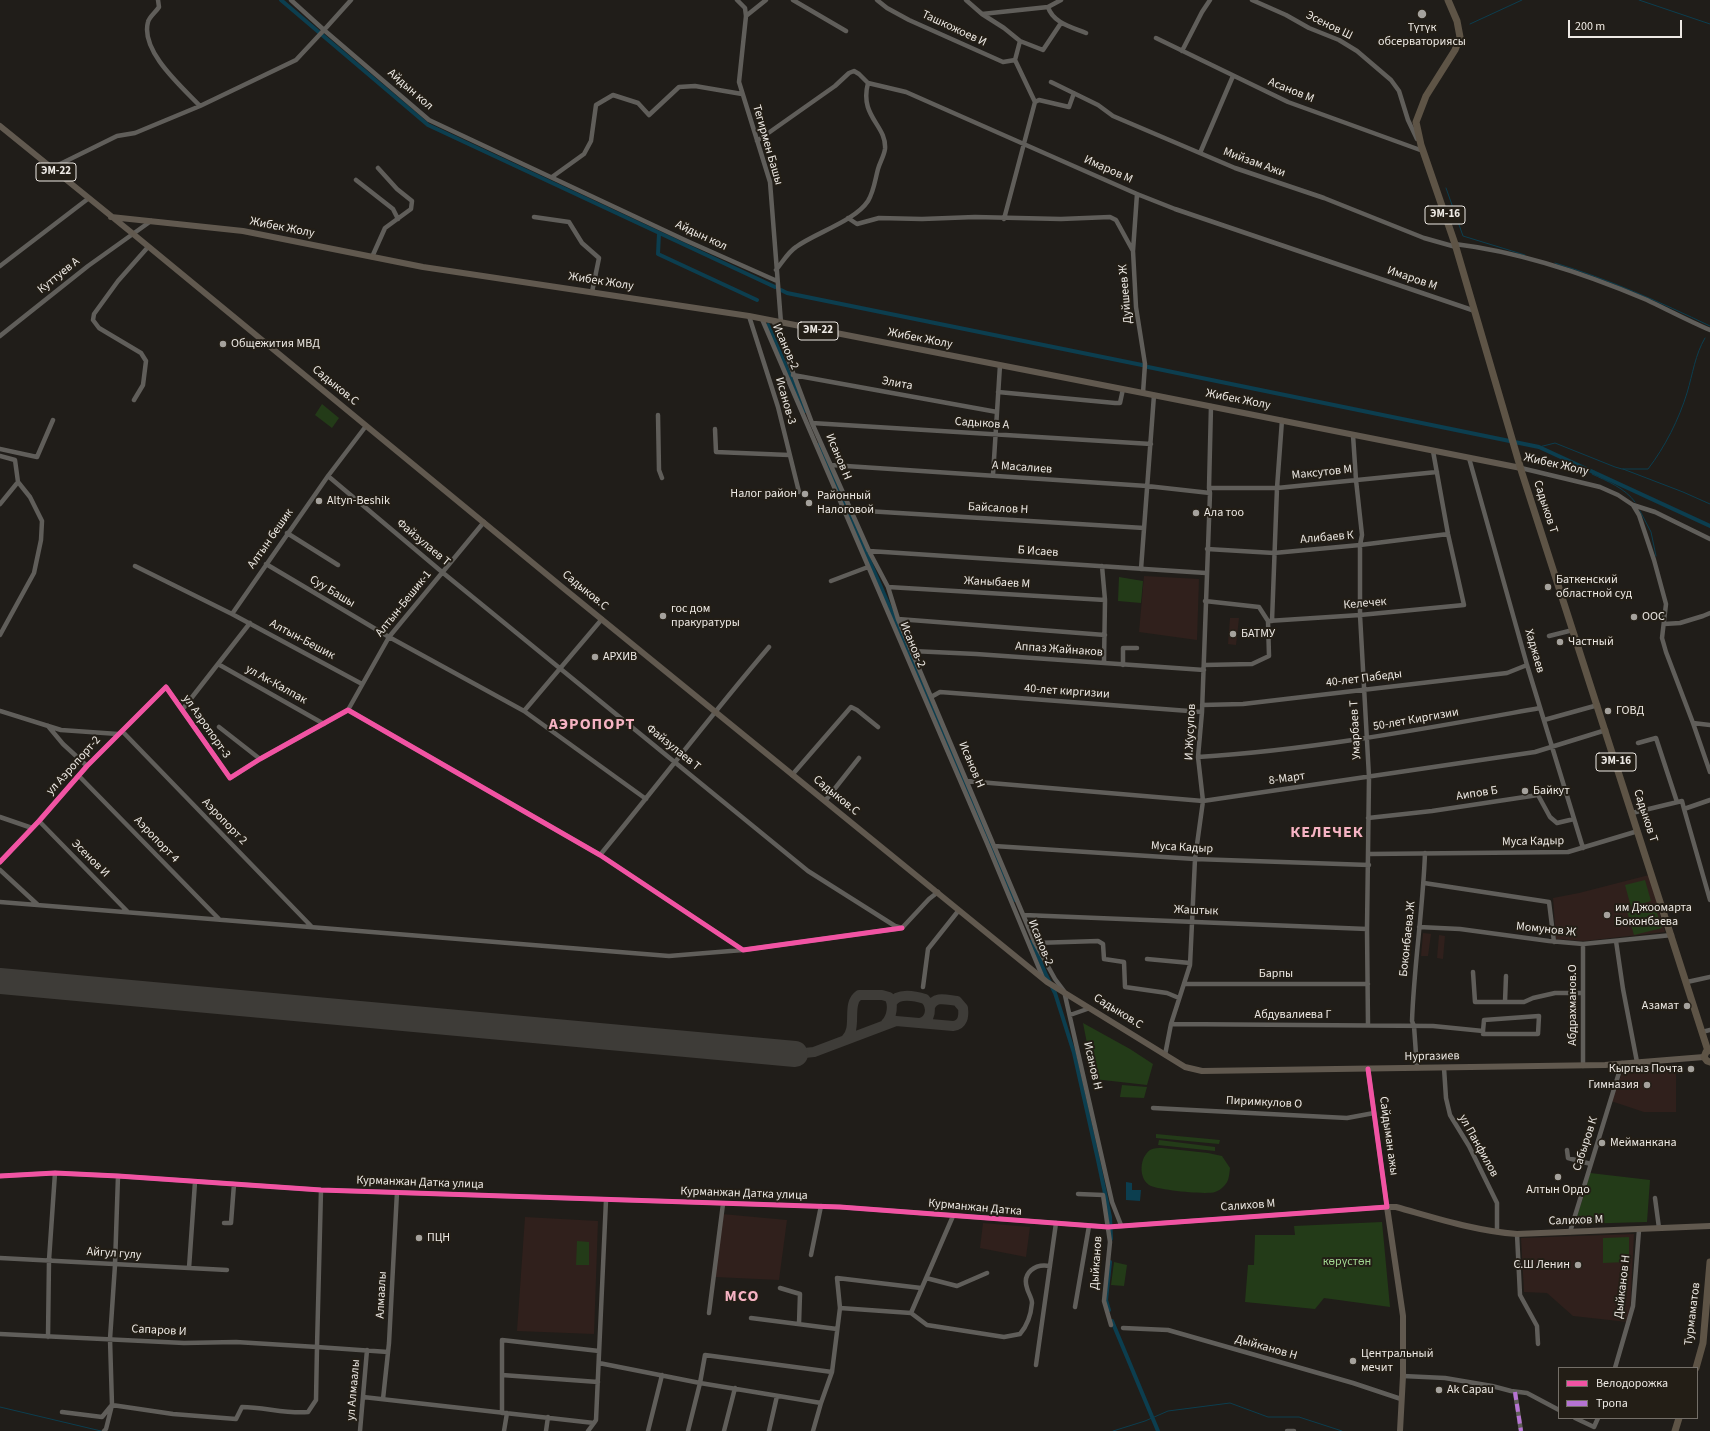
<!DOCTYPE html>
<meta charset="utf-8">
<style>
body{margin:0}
#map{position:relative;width:1710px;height:1431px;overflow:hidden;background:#201d19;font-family:"Source Sans 3",sans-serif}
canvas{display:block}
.legend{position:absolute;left:1558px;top:1367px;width:140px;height:52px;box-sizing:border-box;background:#231e16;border:1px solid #746f68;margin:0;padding:5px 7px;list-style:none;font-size:12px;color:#ede9e4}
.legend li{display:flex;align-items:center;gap:8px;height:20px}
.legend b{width:20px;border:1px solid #746f68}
.scale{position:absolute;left:1568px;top:20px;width:114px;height:18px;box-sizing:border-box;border:2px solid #ede9e4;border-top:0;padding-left:5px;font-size:12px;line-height:14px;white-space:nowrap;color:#ede9e4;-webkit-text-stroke:3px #231e16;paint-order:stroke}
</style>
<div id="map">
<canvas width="1710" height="1431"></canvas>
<ul class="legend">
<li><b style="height:5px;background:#f153a3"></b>Велодорожка</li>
<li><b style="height:5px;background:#b673d3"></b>Тропа</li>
</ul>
<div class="scale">200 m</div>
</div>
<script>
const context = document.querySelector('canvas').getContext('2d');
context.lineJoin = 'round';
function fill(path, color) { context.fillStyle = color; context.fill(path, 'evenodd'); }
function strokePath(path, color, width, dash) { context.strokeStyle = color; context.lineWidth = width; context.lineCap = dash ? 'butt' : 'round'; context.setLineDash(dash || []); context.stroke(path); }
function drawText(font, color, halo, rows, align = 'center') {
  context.font = font + ' "Source Sans 3",sans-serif'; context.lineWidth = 4; context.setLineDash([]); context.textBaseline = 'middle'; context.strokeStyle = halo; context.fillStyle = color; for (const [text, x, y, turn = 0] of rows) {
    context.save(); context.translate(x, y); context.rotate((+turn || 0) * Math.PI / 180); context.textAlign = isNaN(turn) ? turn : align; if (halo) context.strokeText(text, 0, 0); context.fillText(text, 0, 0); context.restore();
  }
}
const education = new Path2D(`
 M1144 576 1199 579 1197 640 1139 632Z
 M1230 618H1239L1236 645 1228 644Z
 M1649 875 1665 932 1584 941 1556 939 1553 898 1579 893Z
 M1423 933 1431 934 1428 956H1421Z
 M1439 935 1445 936 1443 959 1437 958Z
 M1676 1064V1112H1644L1611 1101 1624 1068Z
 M722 1214 787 1220 779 1280 715 1277Z
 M525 1217 598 1221 594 1334 517 1331Z
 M983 1223 1030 1227 1026 1257 980 1248Z
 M1634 1234 1630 1311 1628 1322 1573 1316 1547 1293 1524 1292 1521 1238Z`);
const green = new Path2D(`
 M322 404 339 418 332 428 315 415Z
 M1119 577 1143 581 1141 603 1118 601Z
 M1645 880 1651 901 1631 907 1625 885Z
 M1654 904 1662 928 1634 935 1627 911Z
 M1083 1023 1130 1049 1153 1064 1147 1085 1094 1079Z
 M1122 1085 1147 1087 1144 1098 1120 1097Z
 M1156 1134 1220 1140 1219 1144 1156 1138Z
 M1159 1140 1215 1147V1151L1158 1145Z
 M1162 1148 1208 1153 1222 1156 1230 1168C1229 1176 1229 1182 1223 1187 1221 1189 1218 1191 1215 1192 1206 1195 1157 1190 1149 1185 1138 1177 1140 1157 1150 1150 1154 1148 1158 1148 1162 1148Z
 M1590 1173 1650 1180 1647 1222 1574 1224 1583 1198Z
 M1382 1222 1390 1307 1324 1298 1315 1309 1245 1302 1248 1265H1254L1255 1235H1295L1294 1226Z
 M1629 1237V1260H1627V1262L1603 1263V1238Z
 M577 1241 589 1242V1265H576Z
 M1114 1262 1127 1265 1124 1286 1111 1285Z`);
const water = new Path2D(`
 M1126 1182 1132 1183V1190H1141L1140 1201 1126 1200Z`);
const stream = new Path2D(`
 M1639 0 1710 24
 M1470 24 1522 0
 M1446 188 1463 236 1525 255
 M1555 263C1608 279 1660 302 1710 326
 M1539 447 1555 443 1615 467 1622 469H1648C1665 447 1679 419 1687 393 1693 373 1695 355 1705 338
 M1623 469 1683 492 1710 504
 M1594 471 1592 474C1607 481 1625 488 1635 502
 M1640 511 1651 532 1656 556
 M0 1407 101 1431
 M1113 1431 1145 1421 1168 1411 1230 1403 1268 1417H1299L1342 1431`);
const canal = new Path2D(`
 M281 0 428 125 775 287
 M659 233 658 254 757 300
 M781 290 787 293 1142 365
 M768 325 805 411
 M1148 367 1539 447 1710 526
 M819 445 901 633 918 677 1015 900
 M1032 941 1046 975 1055 993 1074 1053 1098 1160 1110 1217 1111 1239
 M1109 1310 1106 1300 1110 1262
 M1112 1321 1158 1431`);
const taxiway = new Path2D(`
 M892 1003C897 992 916 996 925 999 933 1007 931 1021 920 1023
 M846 1039C858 1028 846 1004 859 995H882L889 997C894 1004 892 1017 886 1023
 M795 1054 814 1052 896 1021 953 1026C963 1025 964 1016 963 1008L957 1001C947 1000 935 995 930 1007`);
const runway = new Path2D(`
 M0 981 795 1054`);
const minor = new Path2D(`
 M351 0 324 30 429 120 687 241 777 281
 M737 0 745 8 746 16 739 82 770 182 781 323
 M793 0 846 31
 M877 0 887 8 909 20 1003 62 1015 60
 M966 0 982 14 1004 28 1020 41 1043 50 1061 23
 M1252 0 1286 15 1309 28 1339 40 1357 51 1391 80 1399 91 1408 120 1417 139
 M1048 7C1053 23 1072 27 1086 33
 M982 14 1048 7 1061 0
 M746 16 766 0
 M1156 38 1288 102 1423 151
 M1182 51 1202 12 1210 0
 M1015 60 1035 102
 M1015 60 1020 41
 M1051 82 1098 105 1113 116 1235 168 1324 198 1424 238 1456 247
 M1035 102 1039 100 1069 107 1074 93
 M200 106 296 60 324 30 291 0
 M757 141 835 86 849 73 854 71 859 74 868 83 906 92 1137 194 1175 209 1475 311
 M1200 153 1233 76
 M52 168 117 136 135 133 200 106C182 87 140 51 148 22 149 17 156 12 159 7L158 0
 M552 177 584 154 591 141 596 105 613 95 638 103 649 115 679 87 695 86 742 94
 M356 180 393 209 398 219
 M1137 194 1133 251 1136 307 1145 364 1143 393
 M534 217 569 222 582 243 599 258 592 292
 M848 218 857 224 879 218 922 219 975 217 1061 219 1110 217 1116 220 1133 251
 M1004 219 1035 102
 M1455 244C1521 252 1586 274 1647 300 1668 310 1689 321 1710 330
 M372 257 385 228 411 209 412 201 397 189 378 168
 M0 266 89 198
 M776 270C782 263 788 252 796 247 815 233 855 221 868 201 874 191 875 180 878 169 880 162 884 156 885 149 887 125 859 117 868 83
 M749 316 778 407 799 492
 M762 319 987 843 1043 978
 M774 322 812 423 869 551 888 587 898 619 1035 943 1055 979 1064 991 1112 1202 1121 1225
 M0 336 88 266 151 221
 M793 375 997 412
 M998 392 1115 403H1120L1123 389
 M134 400 143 385 146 361 141 353 99 328 93 320 94 314 118 281 148 247
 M658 415 659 470 662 478
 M812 423 1151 444
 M715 429 716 452 789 455
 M1353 435 1356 480 1362 535 1360 545V615L1369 777 1367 929 1368 1025
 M0 449 37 457 53 420
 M0 456 15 460 18 482 0 504
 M1469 458 1527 665 1583 848
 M831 465 1147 486 1210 493
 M1521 468 1600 487 1618 495 1633 505 1655 512 1710 539
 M993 475 1000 365
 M328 476 442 572 808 871 895 926 902 928 929 899 938 892
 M1209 488H1277L1437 472
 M1633 505 1639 515 1654 560 1666 604 1662 638 1666 652 1693 723 1710 772
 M850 510 1144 528
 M287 533 338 565
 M1207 549 1274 553 1360 545 1448 534
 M869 551 1206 573
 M266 564 389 637 524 711 602 619
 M135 566 232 614 362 684
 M1102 566 1105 600 1104 663
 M1141 569 1154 395
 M831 581 868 567
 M888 587 1105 600
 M232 614 328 476 366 426
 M898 619 1105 635
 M1268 621 1360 615 1464 605 1448 534 1433 451
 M1272 621 1277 488 1282 420
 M1664 624 1680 623 1703 616 1710 613
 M0 635 34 573 41 540 42 521 30 497 18 482
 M1549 636 1573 630
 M912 651 976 654 1204 670
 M218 664 324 724
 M1123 665V648H1137
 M1204 665 1252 664 1269 656 1268 621 1259 607 1205 601
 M931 697 940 692 1202 712
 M1202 705 1243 704 1507 673 1527 665
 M182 710 250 623
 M348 710 389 637 484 522
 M0 711 61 730 118 734
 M524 711 646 799
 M1544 720 1598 705
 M1693 723 1710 725
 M48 726 63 744 87 766
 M219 727 260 759
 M122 731 311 926
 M1638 743 1656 738 1677 802
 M1198 757C1312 750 1428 728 1540 708
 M792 775 851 707 857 710 878 727
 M79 776 219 919
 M967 781 1203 801 1535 752 1606 730
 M825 801 859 758
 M1684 809 1710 900
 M1632 813 1682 801 1684 809 1710 800
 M0 817 32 828
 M1368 818 1432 811 1538 795 1550 817 1557 823 1574 819
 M39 821 127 911
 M994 846 1195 859 1369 865
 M1369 854 1568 852 1638 831
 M600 855C657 786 711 715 769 647
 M0 862 39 821 87 766 166 687 230 778 260 759 348 710 600 855 743 950 902 928
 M0 870 38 905
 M1424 883 1549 902 1554 942
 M0 902 669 956 743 950
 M1024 915 1367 929
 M1419 927 1460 929 1549 941 1583 944 1672 935
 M1616 941 1623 989 1637 1062
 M1035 943 1098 941 1103 944 1104 959 1124 962 1125 987 1167 993 1179 998
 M1583 944V1066
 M1147 959 1190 963
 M1473 972 1475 1002H1524L1533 998 1555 993H1583
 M1687 982 1710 977
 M1184 984H1368
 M923 987 928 949 959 910
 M1505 1002 1506 976
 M1070 1015 1090 1008
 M1171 1024 1433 1026 1483 1031 1484 1020 1539 1016 1538 1034H1483V1031
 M1702 1032 1710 1030
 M1165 1055 1171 1024 1190 965 1195 859 1203 801 1198 757 1202 712 1210 493 1209 488 1211 406
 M1417 1068 1414 1026 1412 1021C1414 965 1423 909 1425 853
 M1444 1068 1446 1098 1450 1115 1469 1146 1497 1203V1232
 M1153 1108 1347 1118 1374 1113
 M1567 1150 1568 1158 1591 1164
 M0 1176 55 1173 118 1176 321 1190 840 1207 1108 1227 1387 1207 1368 1069
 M1078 1194 1103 1195 1110 1242 1104 1301 1111 1325
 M1655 1198 1659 1228
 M224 1223H231L234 1184
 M1570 1232 1622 1063
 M1517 1234 1520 1295 1537 1326 1538 1344
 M811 1255 821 1206
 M0 1258 227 1270
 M189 1268 195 1182
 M926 1278 957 1286 987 1273
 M780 1288 800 1294 799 1324
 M1075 1307 1089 1226
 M840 1308 911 1313
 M709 1313 723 1204
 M911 1313 927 1325 1004 1337 1020 1334C1027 1326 1031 1314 1032 1303 1032 1298 1028 1293 1027 1288 1022 1273 1035 1263 1050 1266
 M911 1313 953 1216
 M751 1318 837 1329
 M1123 1328 1168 1330 1353 1383 1401 1399
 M0 1334 184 1343 236 1342 317 1347 321 1190
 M48 1337 49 1260 55 1173
 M599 1363 700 1383 821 1403
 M1036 1365 1056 1223
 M1615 1368 1633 1306 1639 1230
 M502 1375V1340L599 1351
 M1403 1376 1445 1378 1492 1386 1511 1391 1527 1393 1559 1410
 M1515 1392 1521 1431
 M363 1397 594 1423 588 1431
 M383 1399 389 1343 397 1192
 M112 1405 173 1414 236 1419 242 1407C264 1407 286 1414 308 1412L316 1400 317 1347 388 1352
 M62 1412 102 1417 111 1406
 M502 1413V1375L598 1382
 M1575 1418 1594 1427 1598 1418
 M594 1423 596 1420 606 1200
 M104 1431 106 1429 112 1405 110 1339 115 1265 118 1176
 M360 1431 367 1350
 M504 1431 507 1413
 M546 1431 548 1417
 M648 1431 662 1375
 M688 1431 700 1383 705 1355 832 1372
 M724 1431 735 1388
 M769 1431 777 1396
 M813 1431 821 1403 832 1372 840 1308 837 1278 921 1288
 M1287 1431H1294`);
const major = new Path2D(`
 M0 126 132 233 562 587 1047 982 1185 1067 1202 1071 1605 1065 1704 1057
 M111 217 243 231 423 267 749 316 1143 393 1521 468
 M1400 1431 1403 1376V1316L1387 1207H1396C1436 1218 1475 1231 1517 1234L1710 1226`);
const highway = new Path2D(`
 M1448 0 1457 21 1460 37 1455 50 1426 96 1416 122 1421 145 1455 244 1522 473 1708 1051
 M1710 1050 1706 1052 1704 1057 1707 1061 1710 1062
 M1696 1368 1703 1343 1710 1262
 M1675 1431 1679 1418`);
const quiet = new Path2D(`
 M1515 1392 1521 1431`);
const cycleway = new Path2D(`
 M0 862 39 821 87 766 166 687 230 778 260 759 348 710 600 855 743 950 902 928
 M0 1176 55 1173 118 1176 321 1190 840 1207 1108 1227 1387 1207 1368 1069`);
const markers = [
 [1422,14,5,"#a5a29d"],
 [223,344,4,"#a5a29d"],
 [805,494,4,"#a5a29d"],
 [319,501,4,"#a5a29d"],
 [809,503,4,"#a5a29d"],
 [1196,513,4,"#a5a29d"],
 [1548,587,4,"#a5a29d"],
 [663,616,4,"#a5a29d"],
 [1634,617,4,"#a5a29d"],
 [1233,634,4,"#a5a29d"],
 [1560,642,4,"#a5a29d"],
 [595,657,4,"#a5a29d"],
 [1608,711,4,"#a5a29d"],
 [1525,791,4,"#a5a29d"],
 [1607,915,4,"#a5a29d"],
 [1687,1006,4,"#a5a29d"],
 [1691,1069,4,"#a5a29d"],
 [1647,1085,4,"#a5a29d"],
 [1602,1143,4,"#a5a29d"],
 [1558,1177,4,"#a5a29d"],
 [419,1238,4,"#a5a29d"],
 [1578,1265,4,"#a5a29d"],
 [1353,1361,4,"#a5a29d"],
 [1439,1390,4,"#a5a29d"]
];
const shields = [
 [56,172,40],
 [1445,215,40],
 [818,331,40],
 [1616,762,40]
];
const shieldNames = [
 ["ЭМ-22",56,172],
 ["ЭМ-16",1445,215],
 ["ЭМ-22",818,331],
 ["ЭМ-16",1616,762]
];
const streetNames = [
 ["Эсенов Ш",1329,26,26],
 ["Ташкожоев И",954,29,25],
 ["Айдын кол",410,90,41],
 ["Асанов М",1291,91,22],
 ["Тегирмен Башы",767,145,74],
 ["Мийзам Ажи",1254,163,20],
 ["Имаров М",1108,170,24],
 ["Жибек Жолу",282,228,11],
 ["Айдын кол",701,236,25],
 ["Куттуев А",59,276,-39],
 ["Имаров М",1412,279,19],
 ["Жибек Жолу",601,282,9],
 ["Дуйшеев Ж",1126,294,-95],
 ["Жибек Жолу",920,339,11],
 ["Исанов-2",785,347,66],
 ["Элита",897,384,10],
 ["Садыков.С",335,386,39],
 ["Жибек Жолу",1238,400,11],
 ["Исанов-3",785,401,74],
 ["Садыков А",982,424,4],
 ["Исанов Н",838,457,67],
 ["Жибек Жолу",1556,465,13],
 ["А Масалиев",1022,468,4],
 ["Максутов М",1322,473,-6],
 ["Садыков Т",1545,507,72],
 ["Байсалов Н",998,509,3],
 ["Алибаев К",1327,538,-5],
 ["Алтын бешик",271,539,-55],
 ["Файзулаев Т",423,543,40],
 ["Б Исаев",1038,552,4],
 ["Жаныбаев М",997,583,3],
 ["Садыков.С",585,591,39],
 ["Суу Башы",332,592,31],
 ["Алтын-Бешик-1",404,604,-51],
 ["Келечек",1365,604,-5],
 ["Алтын-Бешик",302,640,28],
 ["Исанов-2",912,645,67],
 ["Аппаз Жайнаков",1059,650,4],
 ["Хаджаев",1534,651,74],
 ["40-лет Пабеды",1364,679,-7],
 ["ул Ак-Калпак",276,685,29],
 ["40-лет киргизии",1067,692,4],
 ["50-лет Киргизии",1416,720,-10],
 ["ул Аэропорт-3",206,727,55],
 ["Умарбаев Т",1356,730,-93],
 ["И.Жусупов",1191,732,-87],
 ["Файзулаев Т",673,748,39],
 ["Исанов Н",971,765,67],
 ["ул Аэропорт-2",74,766,-48],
 ["8-Март",1287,779,-8],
 ["Аипов Б",1477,794,-9],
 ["Садыков.С",836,796,39],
 ["Садыков Т",1645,816,72],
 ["Аэропорт 2",224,822,46],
 ["Аэропорт 4",156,840,46],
 ["Муса Кадыр",1533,842,-1],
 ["Муса Кадыр",1182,848,3],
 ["Эсенов И",90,859,45],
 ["Жаштык",1196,911,2],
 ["Момунов Ж",1546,930,6],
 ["Боконбаева.Ж",1408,939,-84],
 ["Исанов-2",1040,943,68],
 ["Барпы",1276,974],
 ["Абдрахманов.О",1573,1005,-90],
 ["Садыков.С",1118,1012,32],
 ["Абдувалиева Г",1293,1015],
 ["Нургазиев",1432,1057,-1],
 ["Исанов Н",1092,1066,77],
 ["Пиримкулов О",1264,1103,3],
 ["Сайдыман ажы",1388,1136,82],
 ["Сабыров К",1586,1144,-72],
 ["ул Панфилов",1478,1146,61],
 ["Курманжан Датка улица",420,1183,2],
 ["Курманжан Датка улица",744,1194,2],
 ["Салихов М",1248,1206,-4],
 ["Курманжан Датка",975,1208,5],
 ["Салихов М",1576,1221,-2],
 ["Айгул гулу",114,1254,4],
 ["Дыйканов",1097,1263,-86],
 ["Дыйканов Н",1623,1287,-83],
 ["Алмаалы",382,1295,-87],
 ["Турмаматов",1693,1314,-83],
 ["Сапаров И",159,1331,3],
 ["Дыйканов Н",1266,1348,16],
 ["ул Алмаалы",354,1390,-85]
];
const poiNames = [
 ["Түтүк",1422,28,"center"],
 ["обсерваториясы",1422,42,"center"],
 ["Общежития МВД",231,344],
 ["Налог район",797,494,"right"],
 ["Районный",817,496],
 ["Налоговой",817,510],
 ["Altyn-Beshik",327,501],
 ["Ала тоо",1204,513],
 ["Баткенский",1556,580],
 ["областной суд",1556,594],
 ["гос дом",671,609],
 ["пракуратуры",671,623],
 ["ООС",1642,617],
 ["БАТМУ",1241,634],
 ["Частный",1568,642],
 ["АРХИВ",603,657],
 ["ГОВД",1616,711],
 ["Байкут",1533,791],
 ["им Джоомарта",1615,908],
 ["Боконбаева",1615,922],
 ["Азамат",1679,1006,"right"],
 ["Кыргыз Почта",1683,1069,"right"],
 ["Гимназия",1639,1085,"right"],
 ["Мейманкана",1610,1143],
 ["Алтын Ордо",1558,1190,"center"],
 ["ПЦН",427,1238],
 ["С.Ш Ленин",1570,1265,"right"],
 ["Центральный",1361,1354],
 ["мечит",1361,1368],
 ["Ak Capau",1447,1390]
];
const parkNames = [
 ["көрүстөн",1347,1262]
];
const districtNames = [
 ["АЭРОПОРТ",592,725],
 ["КЕЛЕЧЕК",1327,833],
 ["МСО",742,1297]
];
fill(education, '#30201c');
fill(green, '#233b18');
fill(water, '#0c3e4f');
strokePath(stream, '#0c3e4f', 1);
strokePath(canal, '#0c3e4f', 4);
strokePath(taxiway, '#3e3c38', 10);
strokePath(runway, '#3e3c38', 26);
strokePath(minor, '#605e5a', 4.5);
strokePath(major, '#61594f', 6);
strokePath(highway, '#5e5446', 7);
strokePath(quiet, '#b673d3', 4, [8, 4]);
strokePath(cycleway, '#f153a3', 5);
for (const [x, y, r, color] of markers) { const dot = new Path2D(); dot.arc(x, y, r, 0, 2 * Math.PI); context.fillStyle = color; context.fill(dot); strokePath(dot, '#231e16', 1.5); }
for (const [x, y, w] of shields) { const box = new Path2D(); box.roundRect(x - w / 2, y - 9, w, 18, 3); context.fillStyle = '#231e16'; context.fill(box); strokePath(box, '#ede9e4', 1); }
drawText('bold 11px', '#ede9e4', null, shieldNames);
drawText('12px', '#ede9e4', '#231e16', streetNames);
drawText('12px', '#ede9e4', '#231e16', poiNames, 'left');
drawText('12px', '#a1d590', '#231e16', parkNames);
context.letterSpacing = '1px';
drawText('bold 16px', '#f6b3c3', '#231e16', districtNames);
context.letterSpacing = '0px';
</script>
